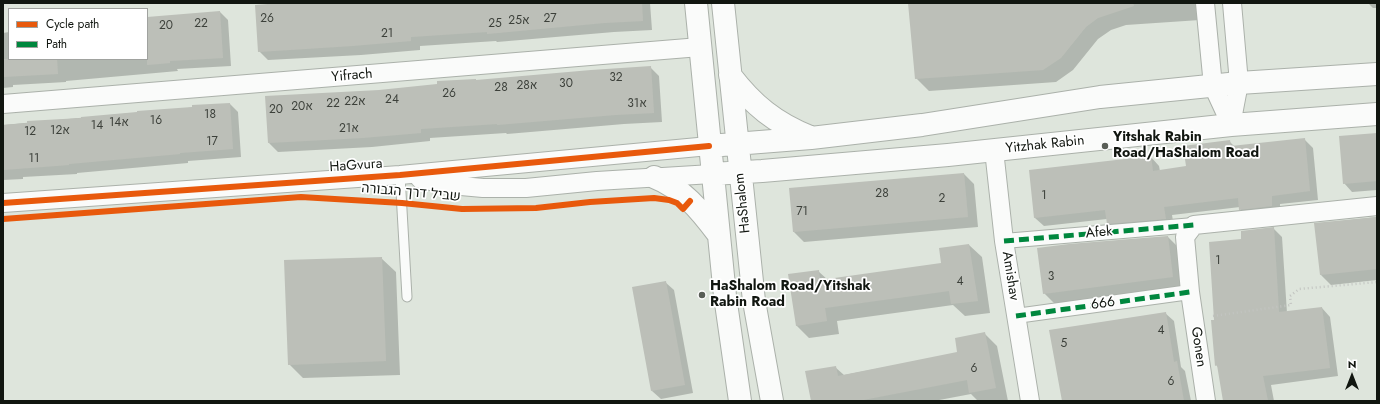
<!DOCTYPE html>
<meta charset="utf-8">
<style>
body{margin:0}
#map{position:relative;width:1380px;height:404px;overflow:hidden;background:#dee5dc;font-family:Jost,sans-serif}
canvas{display:block}
.frame{position:absolute;inset:0;border:4px solid #111610;pointer-events:none}
.legend{position:absolute;left:8px;top:8px;width:140px;height:52px;box-sizing:border-box;background:#fff;border:1px solid #a0a29f;margin:0;padding:5px 7px;list-style:none;font-size:12px;color:#111610}
.legend li{display:flex;align-items:center;gap:8px;height:20px}
.legend b{width:20px;border:1px solid #a0a29f}
.north{position:absolute;left:1332px;top:356px;width:40px;height:40px;-webkit-text-stroke:3px #fff;paint-order:stroke;rotate:0deg;font-size:11px;font-weight:700;line-height:16px;text-align:center;color:#111610}
.north::after{content:'';display:block;margin:auto;width:14px;height:18px;background:#111610;clip-path:polygon(50% 0,100% 100%,50% 72%,0 100%)}
</style>
<div id="map">
<canvas width="1380" height="404"></canvas>
<div class="frame"></div>
<ul class="legend">
<li><b style="height:5px;background:#e8590c"></b>Cycle path</li>
<li><b style="height:5px;background:#00873e"></b>Path</li>
</ul>
<div class="north">N</div>
</div>
<script>
const context = document.querySelector('canvas').getContext('2d');
context.lineJoin = 'round';
function fill(path, color) { context.fillStyle = color; context.fill(path, 'evenodd'); }
function strokePath(path, color, width, dash) { context.strokeStyle = color; context.lineWidth = width; context.lineCap = dash ? 'butt' : 'round'; context.setLineDash(dash || []); context.stroke(path); }
function drawText(font, color, halo, rows, align = 'center') {
  context.font = font + ' Jost,Heebo,sans-serif'; context.lineWidth = 3.5; context.setLineDash([]); context.textBaseline = 'middle'; context.strokeStyle = halo; context.fillStyle = color; for (const [text, x, y, turn = 0] of rows) {
    context.save(); context.translate(x, y); context.rotate((+turn || 0) * Math.PI / 180); context.textAlign = isNaN(turn) ? turn : align; if (halo) context.strokeText(text, 0, 0); context.fillText(text, 0, 0); context.restore();
  }
}
const shadow = new Path2D(`
 M302 3H650L652 30 614 32 497 42 496 41 420 46V50L361 55 268 60 259 51Z
 M909 3H1198L1200 20 1126 25 1111 30 1098 39 1073 70 1056 82 929 91 916 78Z
 M1368 3H1377V8H1373Z
 M220 12 228 20 231 66 177 69 178 71 66 81V82L13 85V87L3 88V33L9 32V59H147V18Z
 M650 67 659 76 662 122 624 124 507 134 506 133 430 138V141L372 147 278 152 269 143 266 97 379 91 477 81Z
 M230 104 238 112 241 157 188 161V163L77 173V174L23 177V179L3 180V125Z
 M1377 134V190L1352 192 1344 183Z
 M1304 139 1313 148 1318 200 1280 204V214L1248 218 1240 209V207L1172 215 1174 227 1116 232 1108 223 1107 219 1044 226 1035 218 1030 171 1151 157 1159 166 1160 171 1187 167 1229 141 1235 147Z
 M964 174 974 184 978 227 804 242 793 231Z
 M1377 217V280L1331 285 1321 275 1315 224Z
 M1273 228 1282 237 1287 313 1322 308 1330 317 1338 376 1271 385 1274 401H1224L1218 367 1216 365 1215 321 1242 240Z
 M1168 237 1178 247 1183 287 1055 304 1044 293Z
 M969 245 982 257 990 313 965 316 953 305 837 321 839 334 809 338 796 325 818 271 828 280 942 264 940 249Z
 M381 258 396 272 400 375 303 378 289 364Z
 M665 282 674 290 693 393 661 399 652 391Z
 M1165 313 1174 321 1181 367 1185 371 1191 401H1063Z
 M984 333 997 346 1008 401H978L971 394 934 401H812L835 367 844 375 959 353Z`);
const building = new Path2D(`
 M280 3H642L643 21 604 23 487 34V32L411 37V41L352 46 258 52 255 5Z
 M908 3H1133L1134 6 1098 18 1086 27 1061 58 1043 70 915 79Z
 M220 11 223 58 170 61V63L147 65V17Z
 M3 59H57L58 74 3 77Z
 M651 66 654 113 615 115 497 125V124L421 129V133L362 138 268 143 265 96 379 90 437 84V81L476 79V80L591 70Z
 M230 103 233 149 180 153V154L69 164V165L3 170V125L27 123V121L81 118V117L137 112V111L192 107V105Z
 M1377 133V181L1343 184 1339 136Z
 M1305 138 1310 191 1272 196V206L1239 210 1238 198 1164 207 1166 219 1107 224 1105 210 1034 218 1029 170 1151 156 1153 171 1186 166 1183 146 1230 140 1231 146Z
 M964 173 968 217 793 232 789 188Z
 M1377 217V269L1320 275 1314 223Z
 M1274 227 1279 312 1322 307 1330 368 1263 376 1268 401H1223L1217 365 1215 366 1211 320H1214L1209 242 1241 239V231Z
 M1168 236 1173 277 1043 294 1037 248 1069 244Z
 M969 244 978 301 951 304 949 291 825 308 827 321 796 326 788 274 819 270 820 280 941 263 939 248Z
 M382 257 386 361 288 365 284 260Z
 M666 281 685 385 651 391 632 287Z
 M1166 312 1174 362 1177 361 1184 401H1062L1049 330Z
 M985 332 996 388 969 393 967 380 858 401H811L805 371 836 366 838 376 957 352 955 338Z`);
const path = new Path2D(`
 M1213 316 1291 305 1290 296 1299 289 1377 282`);
const service = new Path2D(`
 M400 175 407 297`);
const pedestrian = new Path2D(`
 M1004 241 1194 225
 M1016 316 1190 292`);
const minor = new Path2D(`
 M1205 3 1213 86 1231 125
 M3 104 700 47
 M1231 125 1239 83 1232 3
 M994 150 1004 241 1030 401
 M420 179 450 185 483 188H526L597 181 712 174
 M3 203 400 175 709 146
 M1206 401 1190 292 1185 237 1194 225 1377 206`);
const secondary = new Path2D(`
 M696 3 725 296 740 401
 M723 3 754 301 772 401
 M730 75C753 105 775 123 810 137
 M709 146 811 138 922 125 1100 97 1239 83 1377 74
 M712 174 762 171 948 155 1231 125 1377 114
 M654 177C682 188 700 210 718 234`);
const quiet = new Path2D(`
 M1004 241 1194 225
 M1016 316 1190 292`);
const cycleway = new Path2D(`
 M3 203 400 175 709 146
 M3 219 301 197 402 203 462 209 536 208 590 202 654 198 669 200 677 203 683 209 690 201`);
const markers = [
 [1105,146,4,"#595e57"],
 [702,295,4,"#595e57"]
];
const numberNames = [
 ["26",267,19],
 ["27",550,19],
 ["25א",519,21],
 ["22",201,24],
 ["25",495,24],
 ["20",166,26],
 ["21",387,34],
 ["32",616,78],
 ["30",566,84],
 ["28א",527,86],
 ["28",501,88],
 ["26",449,94],
 ["24",392,100],
 ["22א",355,102],
 ["22",333,104],
 ["31א",637,104],
 ["20א",302,107],
 ["20",276,110],
 ["18",210,115],
 ["16",156,121],
 ["14א",119,123],
 ["14",97,126],
 ["21א",349,129],
 ["12א",60,131],
 ["12",30,132],
 ["17",212,142],
 ["11",34,159],
 ["28",882,194],
 ["1",1044,196],
 ["2",942,199],
 ["71",802,212],
 ["1",1218,261],
 ["3",1051,277],
 ["4",960,282],
 ["4",1161,331],
 ["5",1064,344],
 ["6",974,369],
 ["6",1171,382]
];
const streetNames = [
 ["Yifrach",352,76,-5],
 ["Yitzhak Rabin",1045,145,-6],
 ["HaGvura",356,166,-4],
 ["שביל דרך הגבורה",411,193,5],
 ["HaShalom",743,203,-96],
 ["Afek",1099,233,-5],
 ["Amishav",1010,276,81],
 ["666",1103,304,-8],
 ["Gonen",1198,347,82]
];
const poiNames = [
 ["Yitshak Rabin",1113,138],
 ["Road/HaShalom Road",1113,154],
 ["HaShalom Road/Yitshak",710,287],
 ["Rabin Road",710,303]
];
fill(shadow, '#0003');
fill(building, '#bcbfb8');
strokePath(service, '#abb1aa', 11);
strokePath(pedestrian, '#abb1aa', 16);
strokePath(minor, '#abb1aa', 20);
strokePath(secondary, '#abb1aa', 24);
strokePath(path, '#c2c4c1', 2.5, [1, 3]);
strokePath(service, '#fafbfa', 9);
strokePath(pedestrian, '#fafbfa', 14);
strokePath(minor, '#fafbfa', 18);
strokePath(secondary, '#fafbfa', 22);
strokePath(quiet, '#00873e', 5, [10, 5]);
strokePath(cycleway, '#e8590c', 6);
for (const [x, y, r, color] of markers) { const dot = new Path2D(); dot.arc(x, y, r, 0, 2 * Math.PI); context.fillStyle = color; context.fill(dot); strokePath(dot, '#fff', 1.5); }
drawText('12px', '#3c403a', null, numberNames);
drawText('14px', '#111610', '#fff', streetNames);
drawText('bold 14px', '#111610', '#fff', poiNames, 'left');
</script>
